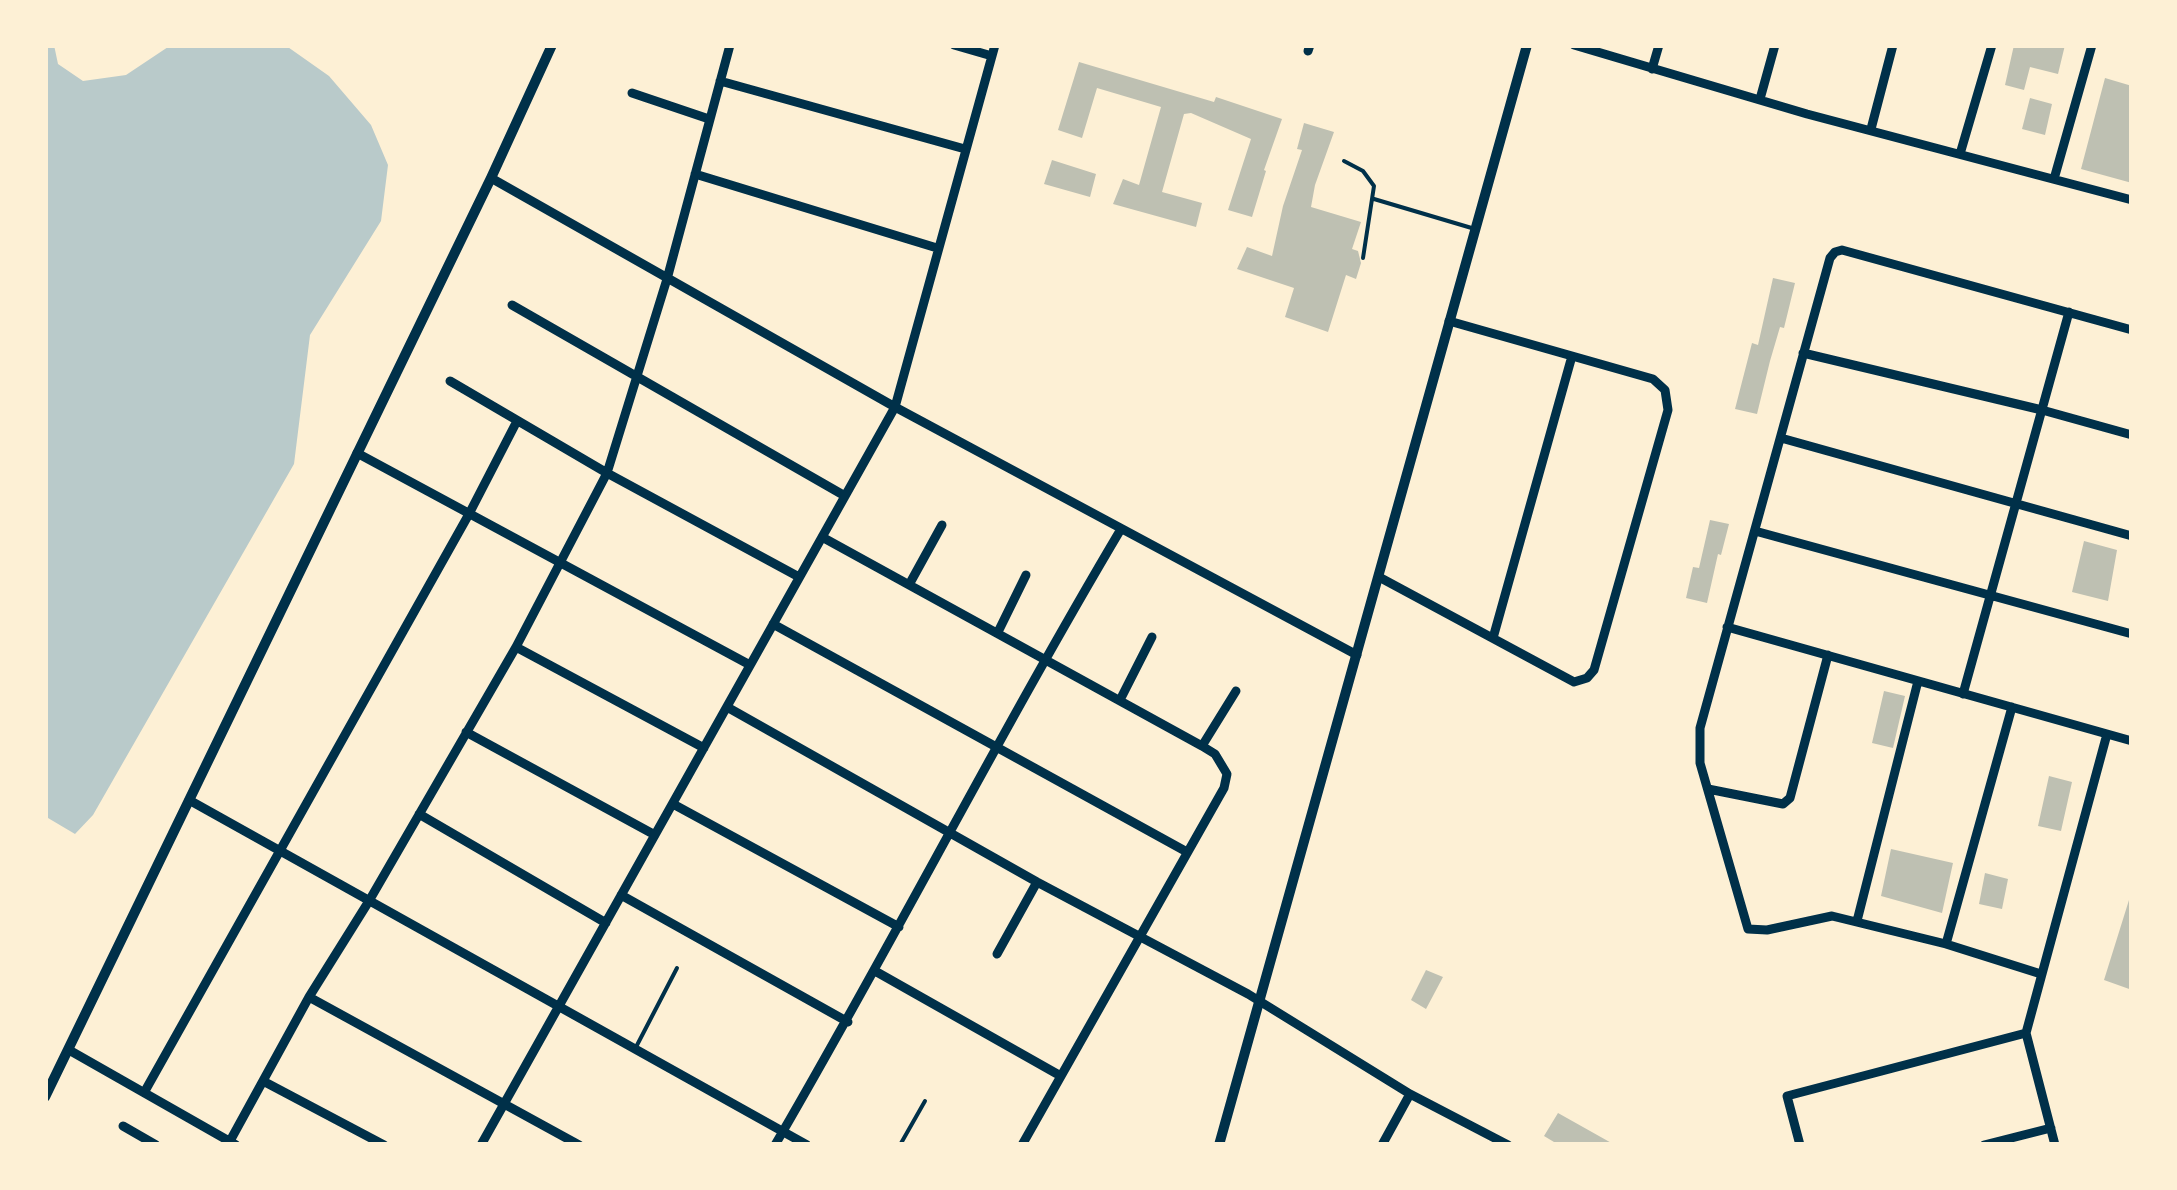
<!DOCTYPE html>
<style>
body{margin:0}
#map{position:relative;width:2177px;height:1190px;overflow:hidden;background:#fdf0d5;font-family:"Fira Sans Condensed",sans-serif}
canvas{display:block}
.frame{position:absolute;inset:0;border:48px solid #fdf0d5;pointer-events:none}
</style>
<div id="map">
<canvas width="2177" height="1190"></canvas>
<div class="frame"></div>
</div>
<script>
const context = document.querySelector('canvas').getContext('2d');
context.lineJoin = 'round';
function fill(path, color) { context.fillStyle = color; context.fill(path, 'evenodd'); }
function strokePath(path, color, width, dash) { context.strokeStyle = color; context.lineWidth = width; context.lineCap = dash ? 'butt' : 'round'; context.setLineDash(dash || []); context.stroke(path); }
const green = new Path2D(`
 M45 45H54L58 64 83 81 126 75 171 45H285L329 76 371 125 388 165 381 221 310 335 294 464 93 815 75 834 48 818 45 820Z`);
const building = new Path2D(`
 M2014 45H2065L2058 74 2030 67 2024 90 2005 85Z
 M1079 62 1214 102 1216 97 1282 119 1264 170 1266 171 1252 217 1228 210 1251 139 1191 113 1184 114 1162 192 1202 203 1196 227 1113 204 1123 179 1139 185 1161 107 1097 88 1082 138 1058 130Z
 M2105 78 2132 86V183L2081 169Z
 M2030 98 2052 104 2045 135 2022 129Z
 M1304 123 1334 132 1315 185 1311 207 1361 222 1352 249 1358 251 1361 263 1356 279 1346 275 1328 332 1285 317 1294 288 1237 269 1247 247 1272 256 1283 206 1302 150 1297 149Z
 M1052 160 1096 174 1090 197 1044 184Z
 M1773 278 1795 283 1784 328 1780 327 1770 361 1757 414 1735 409 1752 343 1758 345Z
 M1710 520 1729 524 1721 555 1718 554 1707 603 1686 598 1693 567 1699 568Z
 M2084 541 2117 550 2108 601 2072 592Z
 M1884 691 1905 696 1893 748 1872 743Z
 M2049 776 2072 782 2061 831 2038 826Z
 M1891 849 1953 863 1942 913 1881 896Z
 M1985 873 2008 879 2002 909 1979 904Z
 M2129 900H2132V990L2104 980Z
 M1426 970 1443 977 1426 1009 1411 1000Z
 M1558 1113 1615 1145H1559L1544 1136Z`);
const service = new Path2D(`
 M1344 161 1363 171 1374 186 1363 258
 M1374 199 1475 229
 M635 1049 677 968
 M900 1145 925 1101`);
const minor = new Path2D(`
 M954 45 992 56
 M1574 45 1807 114 2132 200
 M1308 51 1310 45
 M1652 69 1659 45
 M720 81 965 149
 M632 93 709 119
 M1760 99 1775 45
 M1871 129 1893 45
 M1960 154 1992 45
 M695 174 937 248
 M491 178 895 407 1357 655
 M2054 179 2092 45
 M512 305 845 496
 M1803 353 2042 410 2132 435
 M450 381 607 473 799 577
 M1781 438 2132 536
 M357 453 750 665
 M1755 531 2132 634
 M822 537 1202 746 1215 754 1227 774 1224 788 1022 1145
 M1379 577 1574 682 1587 678 1594 670 1668 410 1665 390 1653 379 1449 321
 M910 583 942 525
 M773 624 1187 852
 M1727 627 2132 741
 M998 632 1026 575
 M1493 638 1572 356
 M516 647 704 748
 M1963 694 2069 312
 M1120 700 1152 637
 M727 707 1037 882 1248 994 1410 1094 1508 1145
 M466 732 655 835
 M1202 746 1236 691
 M1708 789 1783 804 1790 798 1828 655
 M189 800 807 1145
 M673 804 899 927
 M419 814 606 923
 M621 895 848 1022
 M1857 921 1918 681
 M1946 944 2012 707
 M997 954 1037 882
 M875 971 1059 1075
 M2041 974 1946 944 1832 916 1767 930 1748 929 1700 763V728L1830 258 1835 252 1842 250 2132 330
 M309 997 579 1145
 M69 1050 236 1145
 M263 1081 384 1145
 M145 1091 469 514 517 421
 M123 1126 156 1145
 M230 1141 309 997 369 901 516 647 607 473 667 279 730 45
 M481 1145 895 407 995 45
 M775 1145C894 941 1001 731 1121 529
 M1382 1145 1410 1094
 M1800 1145 1787 1096 2026 1033
 M1984 1145 2051 1128
 M2055 1145 2026 1033 2107 734`);
const tertiary = new Path2D(`
 M45 1097 491 178 552 45
 M1219 1145 1527 45`);
fill(green, '#b9caca');
fill(building, '#bec0b2');
strokePath(service, '#003049', 4);
strokePath(minor, '#003049', 9);
strokePath(tertiary, '#003049', 10);
</script>
